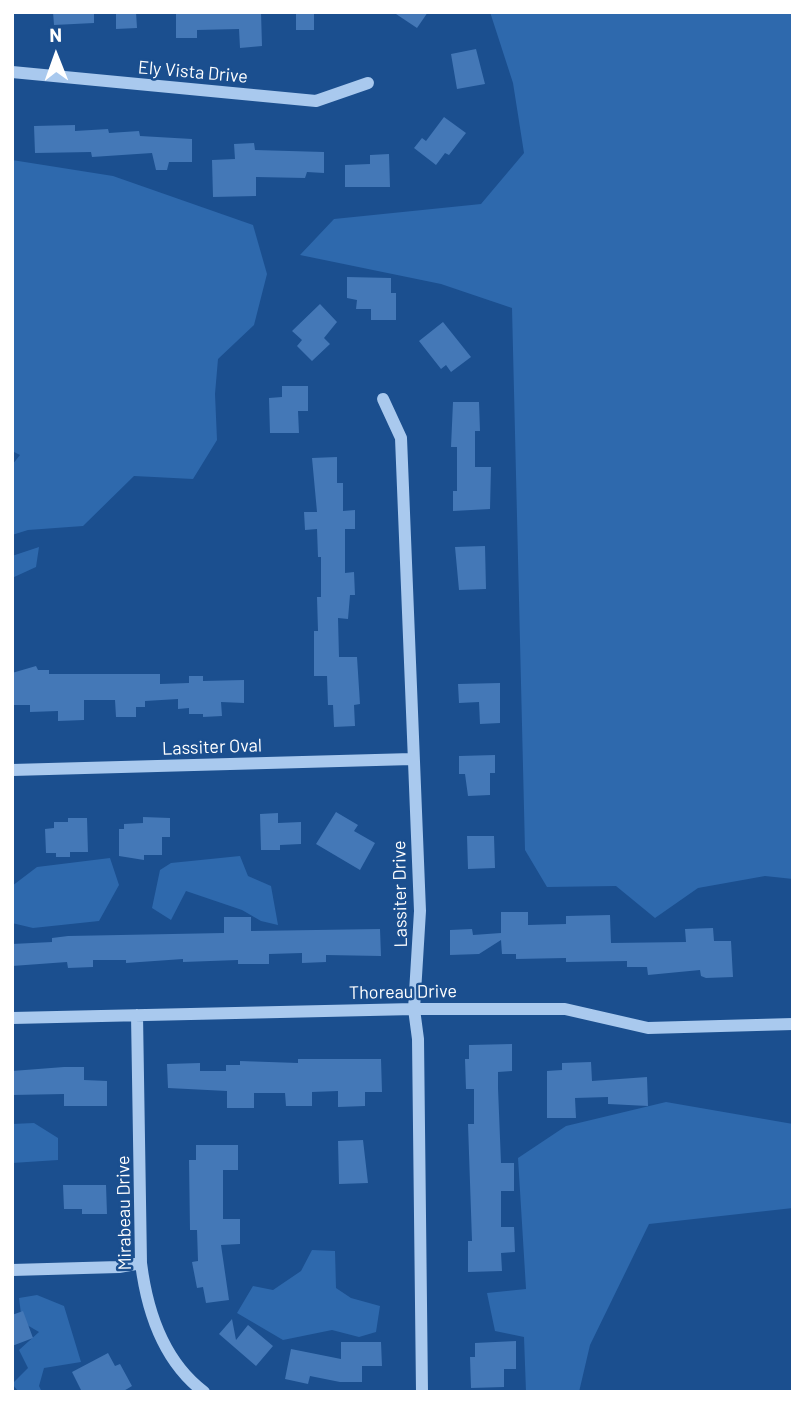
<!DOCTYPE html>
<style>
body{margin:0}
#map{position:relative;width:805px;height:1404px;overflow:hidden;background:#1b4f8f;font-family:Barlow,sans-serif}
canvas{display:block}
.frame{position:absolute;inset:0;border:14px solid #fff;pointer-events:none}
.north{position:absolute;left:21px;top:21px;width:70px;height:70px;-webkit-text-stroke:5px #1b4f8f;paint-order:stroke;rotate:359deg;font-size:19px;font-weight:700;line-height:28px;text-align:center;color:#fff}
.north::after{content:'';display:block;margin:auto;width:24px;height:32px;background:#fff;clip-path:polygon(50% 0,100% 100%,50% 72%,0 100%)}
</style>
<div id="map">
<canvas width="805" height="1404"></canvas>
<div class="frame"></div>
<div class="north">N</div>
</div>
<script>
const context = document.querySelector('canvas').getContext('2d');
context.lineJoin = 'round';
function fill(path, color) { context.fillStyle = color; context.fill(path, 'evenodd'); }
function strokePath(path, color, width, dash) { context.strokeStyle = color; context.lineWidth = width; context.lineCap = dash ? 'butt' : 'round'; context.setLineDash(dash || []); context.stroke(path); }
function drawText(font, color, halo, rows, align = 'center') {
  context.font = font + ' Barlow,sans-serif'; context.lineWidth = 5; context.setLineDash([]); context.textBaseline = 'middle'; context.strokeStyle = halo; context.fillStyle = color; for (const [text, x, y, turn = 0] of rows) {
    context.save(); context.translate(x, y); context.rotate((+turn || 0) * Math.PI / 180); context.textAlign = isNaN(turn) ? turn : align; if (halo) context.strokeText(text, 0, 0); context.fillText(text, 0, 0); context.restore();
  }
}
const green = new Path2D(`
 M490 12H793V879L765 876 698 888 655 918 616 886 547 887 525 850 512 308 441 284 300 255 334 219 481 204 524 153 513 83Z
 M12 160 113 176 253 225 267 274 254 325 218 359 215 394 217 440 193 479 134 476 83 526 28 530 12 535V465L20 455 12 451Z
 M39 547 36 567 12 578V556Z
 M240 856 248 876 271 886 278 925 261 921 242 910 186 891 171 920 152 908 160 870 171 863Z
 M110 858 119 885 99 921 33 928 12 923V886L37 867Z
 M666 1102 793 1124V1208L649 1224 590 1345 579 1392H526L524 1337 495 1331 487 1293 526 1289 518 1158 566 1126Z
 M34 1123 58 1138V1160L12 1163V1124Z
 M312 1250 335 1251 336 1288 351 1298 380 1306 376 1332 359 1337 332 1330 283 1340 237 1313 253 1286 273 1290 301 1271Z
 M37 1295 64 1306 81 1362 44 1368 39 1386 42 1392H19L12 1384 28 1368 19 1350 39 1332 22 1322 19 1298Z`);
const building = new Path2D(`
 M53 12H94V23L54 25Z
 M116 12H136L137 28 116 29Z
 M176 12H261L262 46 240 48 239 29 197 30V38H176Z
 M296 12H314V30H296Z
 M393 12H428L417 28Z
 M476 49 485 84 457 89 451 54Z
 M444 117 466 133 449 155 445 153 436 165 414 148 422 138 426 141Z
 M75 125V131L108 129 109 133 139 131 140 136 192 139V162H169L167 170H156L152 153 92 157 91 152 35 153 34 126Z
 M254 143 255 150 324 152V173L307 172 305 178 256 177V196L213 197 212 160 235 159 234 144Z
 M389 154 390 187H345V165L370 164V155Z
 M347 277 391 278V293H396V320H371V309H356L357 300 347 298Z
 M320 304 337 322 324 338 330 344 312 361 297 346 302 340 292 331Z
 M443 322 471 357 451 372 446 365 441 369 419 341Z
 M282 386H308V411H298L299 433H270L269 398 282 397Z
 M453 402H479L480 431H475V467H491L490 509 453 511V491H457V447H451Z
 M337 457V483H343V511L355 510V529H345V573L354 572 355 595H350L348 619 338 618 339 657H357L360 704 354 705 355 726 334 727 333 705H328L327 676H314V631H318L317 597H321V557H318L317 529 305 530 304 512H317L312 458Z
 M485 546 486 589 459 590 455 547Z
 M36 666 38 670H49V674H160V684L189 683V676H203V681L244 680V703L221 702 222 716 203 717V714H189V708L178 709V699L145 701V707H136V717H116L115 700H84V720L58 721V711L30 712V705H12V673Z
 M500 683V723L480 724 479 702 459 703 458 684Z
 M495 755V773H490V795L468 796 465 774H459V756Z
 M336 812 358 825 354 831 375 843 360 870 316 844Z
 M278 813V823L301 822V844L280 845V850H261L260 814Z
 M143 817 170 818V837H162V855H144V860L119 856V829H124V824L143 823Z
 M68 818H87L88 852H70V857H56V853H46L45 829 54 828V822H68Z
 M467 836H494L495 868 468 869Z
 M501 912H528V925L566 924V916L610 915 611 943 686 942 685 929 713 928 714 941H731L733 977 706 978 701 976 700 970 648 975 647 967H627V961L566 962V958L516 959V954H502L501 940 479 954 450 955V930L472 929 473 935 501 933Z
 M224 917H251V931L380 929 381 956 326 955V962L302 963V953L269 954V964H238V960L183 962V959L126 963V960H93V967L68 968 67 962 12 966V944L52 942V938L68 936 224 933Z
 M512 1044V1071L498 1072V1088L501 1163H514V1191H501V1227H514L515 1252 501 1253 502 1271 468 1272V1241H472L468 1124H474V1089H466L465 1059H469V1045Z
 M298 1059H381L382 1092H365V1106L338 1107V1091L312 1092V1106H286L285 1093H254V1108H227V1091L168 1088 167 1064 200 1063V1071H226V1065H240V1061L298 1063Z
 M591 1062 592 1081 647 1077 648 1106 608 1104V1097L575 1098 576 1118H547V1071L562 1070V1063Z
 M64 1067H84V1080L107 1081V1106H64V1094L12 1095V1071Z
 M363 1140 368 1183 339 1184 338 1141Z
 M196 1145H238V1170H223V1219H240V1244L221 1245 229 1300 206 1303 203 1287 197 1288 192 1262 198 1261 197 1230H190L189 1160H196Z
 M63 1185H106L107 1214H82V1209H64Z
 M23 1311 33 1338 12 1346V1315Z
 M232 1319 236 1340 248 1325 273 1346 256 1366 219 1334Z
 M516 1341V1369H504V1387L471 1388 470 1357H475V1343Z
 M341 1342H381L382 1366H362V1382H340L310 1376 308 1384 285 1379 291 1349 341 1359Z
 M108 1353 115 1366 120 1364 132 1386 122 1392H82L72 1372Z`);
const minor = new Path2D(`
 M12 72 316 101 368 83
 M383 399 401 438 420 911 414 1009 418 1039 422 1392
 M12 770 412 759
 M137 1015 141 1263C147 1311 163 1361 204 1392
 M12 1018 414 1009H565L648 1028 793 1024
 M12 1270 119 1267 141 1263`);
const streetNames = [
 ["Ely Vista Drive",193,72,5],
 ["Lassiter Oval",212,747,-2],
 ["Lassiter Drive",400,894,-91],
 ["Thoreau Drive",403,992,-1],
 ["Mirabeau Drive",124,1213,-91]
];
fill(green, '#2e69ad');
fill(building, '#4478b7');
strokePath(minor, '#a9c9ee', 12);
drawText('18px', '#fff', '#1b4f8f', streetNames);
</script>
